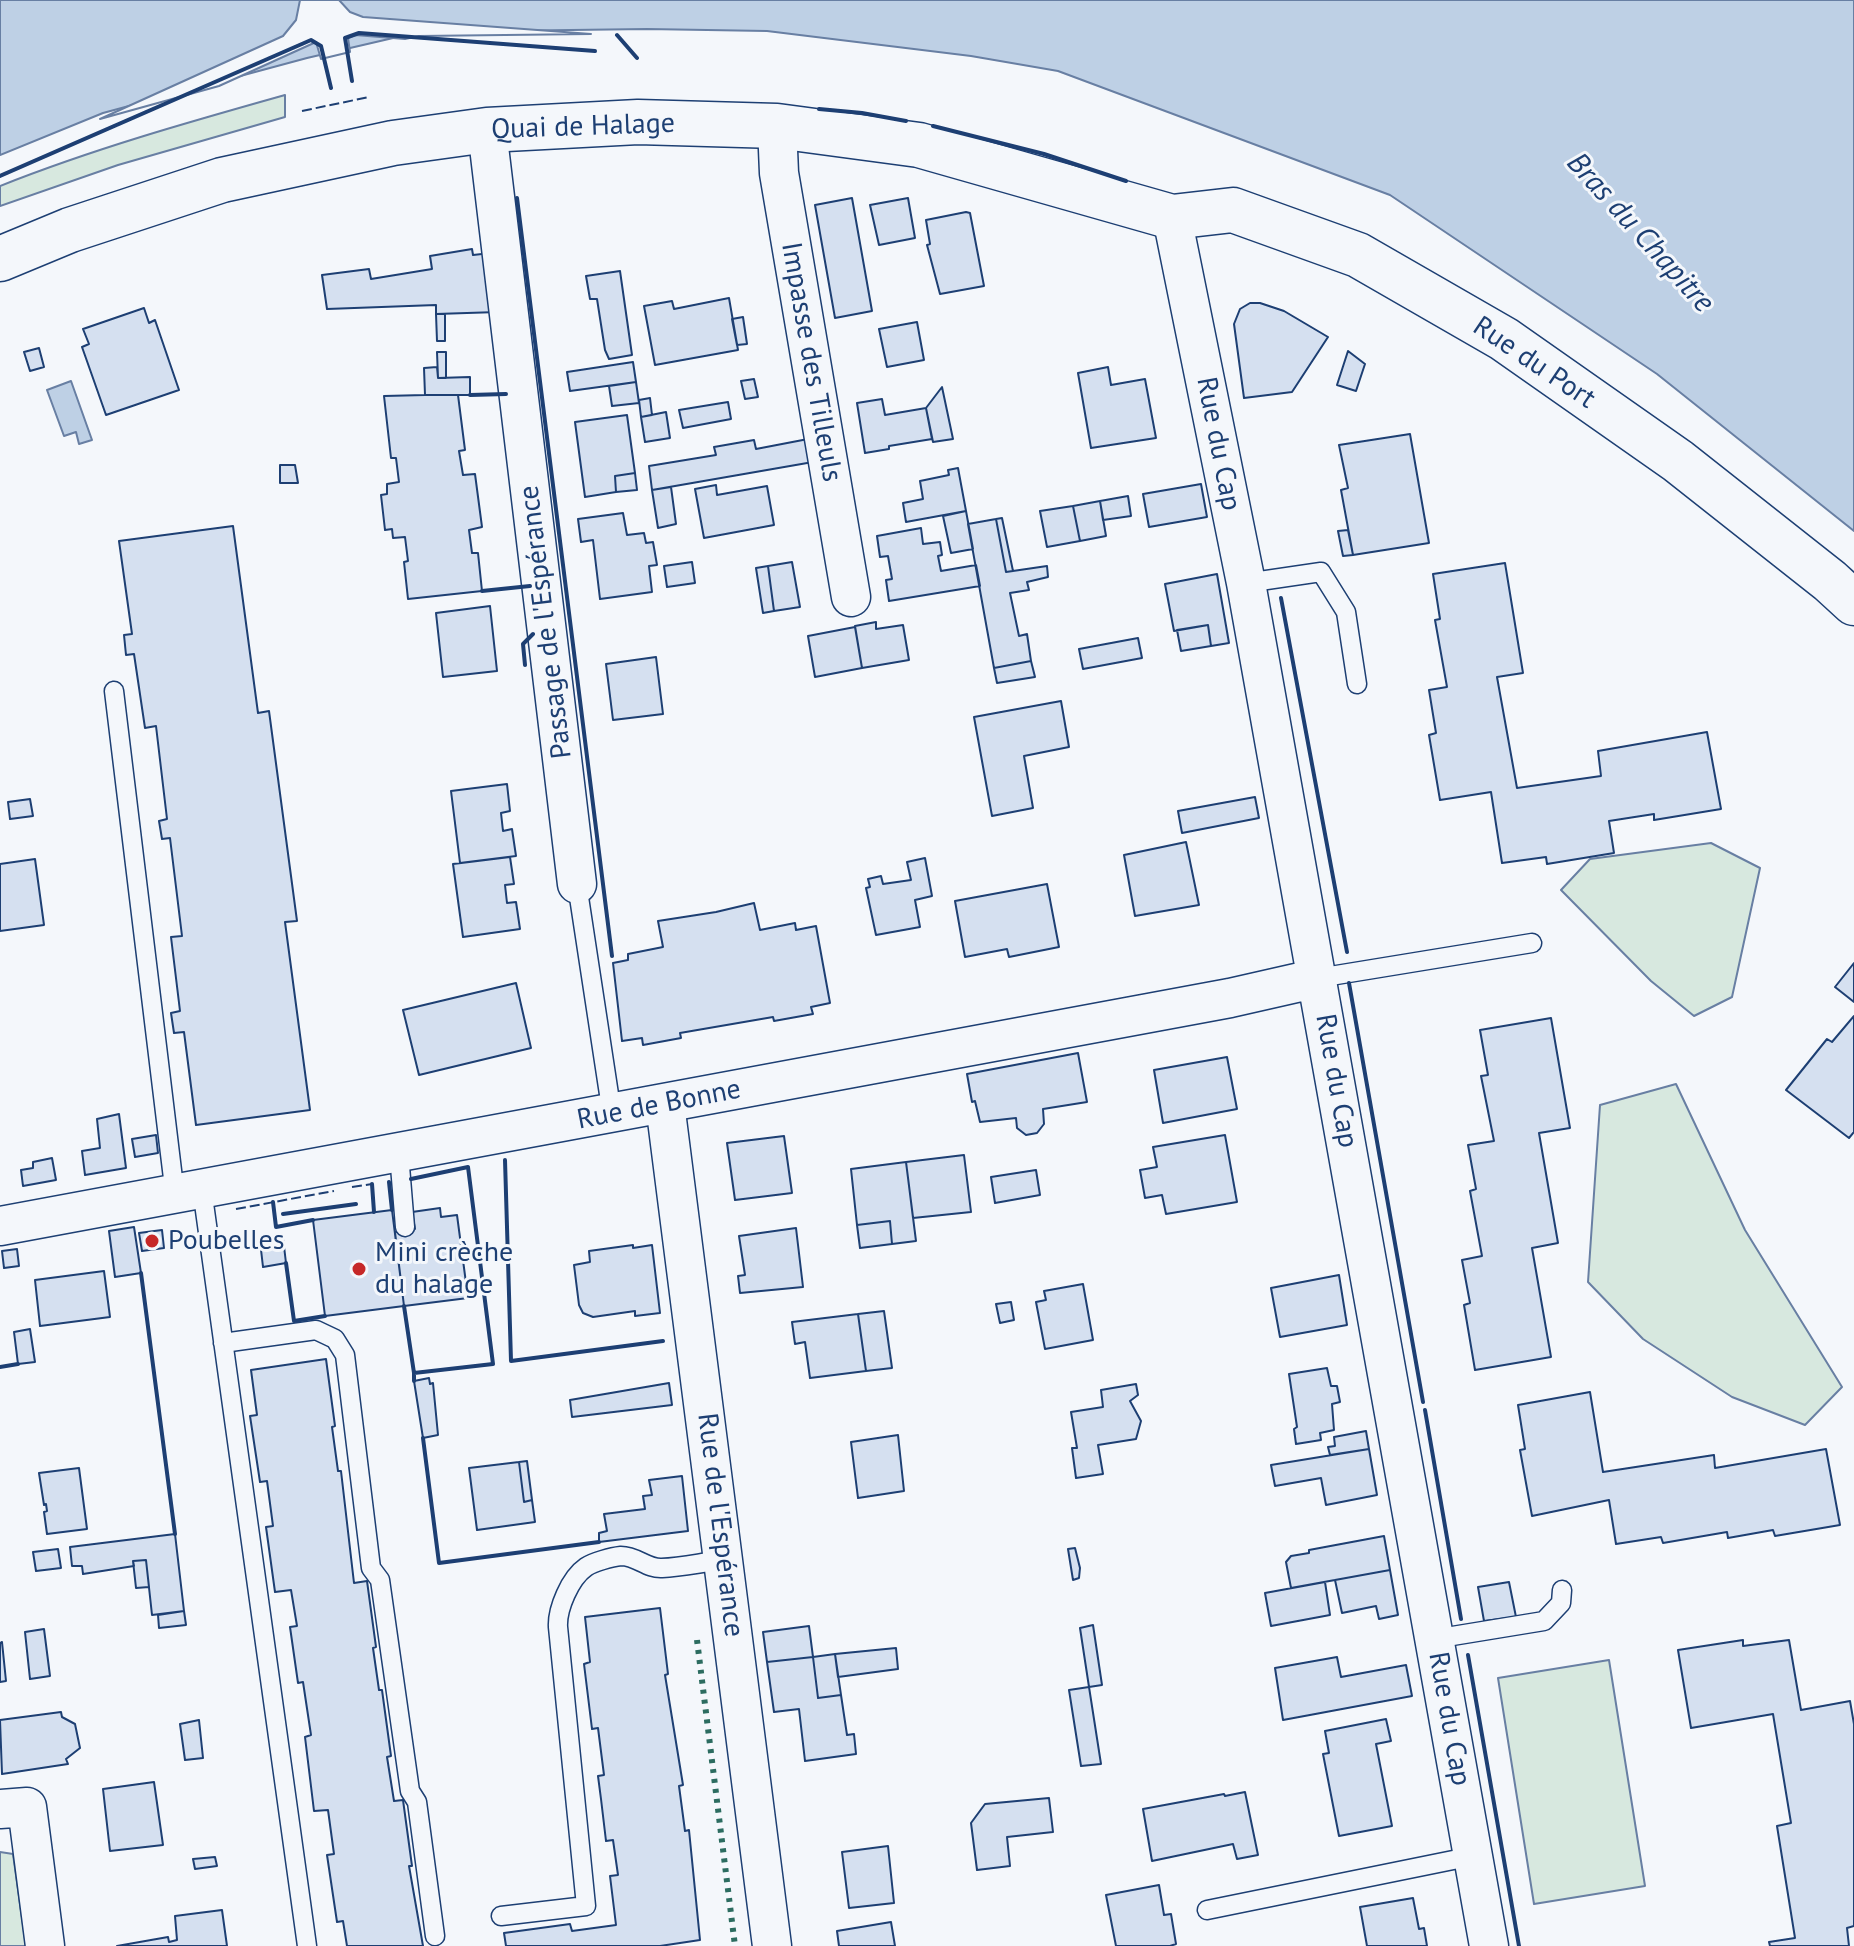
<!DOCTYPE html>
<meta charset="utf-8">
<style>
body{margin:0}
canvas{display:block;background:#f4f7fb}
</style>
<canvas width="1854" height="1946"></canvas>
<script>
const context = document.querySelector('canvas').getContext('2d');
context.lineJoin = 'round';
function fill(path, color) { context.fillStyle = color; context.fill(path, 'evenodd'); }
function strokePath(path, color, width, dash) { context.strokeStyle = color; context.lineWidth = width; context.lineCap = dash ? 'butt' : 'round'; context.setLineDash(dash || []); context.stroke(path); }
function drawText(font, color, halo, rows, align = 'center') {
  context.font = font + ' "PT Sans",sans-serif'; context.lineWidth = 6; context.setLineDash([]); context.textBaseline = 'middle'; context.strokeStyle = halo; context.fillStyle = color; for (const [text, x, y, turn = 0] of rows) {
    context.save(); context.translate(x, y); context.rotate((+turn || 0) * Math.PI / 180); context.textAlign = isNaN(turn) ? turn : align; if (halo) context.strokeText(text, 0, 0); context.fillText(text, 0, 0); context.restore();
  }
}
const green = new Path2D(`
 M285 95V117L118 165 0 206V186C93 149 189 122 285 95Z
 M1711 843 1760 868 1732 997 1694 1016 1651 981 1561 890 1590 859Z
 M1676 1084 1745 1230 1842 1387 1805 1425 1732 1397 1643 1339 1588 1282 1600 1105Z
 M1609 1660 1645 1886 1534 1904 1498 1678Z
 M0 1852 13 1854 26 1946H0Z`);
const water = new Path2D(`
 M0 0H1854V531L1657 374 1390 195 1058 71 971 56 767 31 647 29 419 32 307 58 103 113 0 155Z
 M71 381 92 440 79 444 76 432 64 436 47 390Z`);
const pier = new Path2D(`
 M300 0H339L350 12 363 17 591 34 419 36 405 39 355 35 348 38 350 52 321 59 316 42 219 86 100 119 283 36 296 20Z`);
const building = new Path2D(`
 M852 198 872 311 835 318 815 205Z
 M908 198 915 238 879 245 870 205Z
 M966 212 970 213 984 286 940 294 927 245 930 244 926 220Z
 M472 249 473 255 491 253 498 312 436 314V305L327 309 322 275 369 269 371 279 432 269 430 256Z
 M620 271 632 355 609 359 605 350 597 299H590L586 276Z
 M729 298 738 350 655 365 644 306 672 301 674 309Z
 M1250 303H1260L1284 311 1328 337 1292 392 1244 398 1234 324 1240 309Z
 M144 308 149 323 155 320 179 390 106 415 82 347 89 344 83 329Z
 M436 314H445V341H437Z
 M743 317 747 344 737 345 732 319Z
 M917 322 924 360 887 367 879 329Z
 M39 348 44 367 30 371 24 352Z
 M1348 351 1365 364 1356 391 1337 385Z
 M437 352H446V378H438Z
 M633 362 636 382 570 391 567 372Z
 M437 367 438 378 470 377V395H425L424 368Z
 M1108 367 1111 385 1145 379 1156 438 1091 448 1078 373Z
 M754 379 758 397 745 399 741 381Z
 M636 382 639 403 612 406 609 386Z
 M942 387 953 439 933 442 926 408Z
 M425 395H458L465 450 459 451 463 475 475 474 482 527 469 530 472 553H478L482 591 408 599 404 562 408 561 405 537 393 538 392 529 385 530 381 495 387 494V484L399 482 396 458H391L384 396Z
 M650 398 652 415 641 417 639 400Z
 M882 399 885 415 926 408 932 439 889 446V449L865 453 857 403Z
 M728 402 731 419 683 428 679 410Z
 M666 412 670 438 645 442 641 417Z
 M627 415 635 473 615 476 616 492 585 497 575 422Z
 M1410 434 1429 543 1353 555 1341 490 1348 488 1339 445Z
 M808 439 813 462 652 490 649 466 716 455 714 447 754 440 756 449Z
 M280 465H295L298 483H280Z
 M958 468 966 511 906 522 903 503 923 499 920 481 949 475 948 470Z
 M635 473 637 490 616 492 615 476Z
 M1201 484 1207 517 1149 527 1143 494Z
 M716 485 717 495 767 486 774 525 704 538 695 489Z
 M671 487 676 524 658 528 652 490Z
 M1128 496 1131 516 1103 520 1100 501Z
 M1100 501 1106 536 1080 541 1073 506Z
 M1073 506 1080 541 1047 547 1040 511Z
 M966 511 973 549 951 553 943 516Z
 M623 513 627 535 644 533 646 543 653 542 657 565 649 566 652 592 600 599 593 540 581 542 578 519Z
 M1002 518 1013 571 1006 572 996 519Z
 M996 519 1006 572 1047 566 1048 577 1027 582 1029 590 1010 593 1019 636 1027 634 1031 661 994 668 968 524Z
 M233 526 258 713 269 711 297 921 285 922 310 1110 196 1125 184 1032 174 1033 171 1013 180 1011 171 937 182 936 170 838 162 839 159 821 167 819 156 726 145 728 134 654 126 655 124 635 132 634 119 541Z
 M921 528 923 544 940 542 942 555 938 556 941 571 976 565 980 586 889 601 886 580 892 579 888 556 880 557 877 536Z
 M1348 530 1353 555 1343 556 1338 531Z
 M692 562 695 583 667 587 664 566Z
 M792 562 800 607 774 611 768 566Z
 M1505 563 1523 673 1497 677 1517 788 1601 776 1598 751 1707 732 1721 809 1654 820V814L1609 821 1614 853 1547 864 1546 857 1502 863 1491 792 1440 800 1429 735 1436 733 1429 690 1447 687 1435 620 1440 619 1433 574Z
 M768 566 774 611 763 613 756 568Z
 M1217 574 1229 643 1211 646 1208 625 1174 631 1165 584Z
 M490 606 497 671 443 677 436 613Z
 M876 622V629L903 625 909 660 862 668 855 626Z
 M1208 625 1211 646 1181 651 1177 630Z
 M855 627 862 668 815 677 808 636Z
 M1138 638 1142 658 1083 669 1079 649Z
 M656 657 663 714 613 720 606 664Z
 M1031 661 1035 677 997 683 994 668Z
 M1061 701 1069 747 1024 756 1033 808 992 816 974 717Z
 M507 784 510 811 501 813 503 831 512 829 516 856 460 863 451 791Z
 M1255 797 1259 818 1182 833 1178 811Z
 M30 799 33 816 10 819 8 802Z
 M1186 842 1199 905 1135 916 1124 855Z
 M510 857 514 884 505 885 507 903 516 902 520 929 463 937 453 864Z
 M925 858 932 896 915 900 920 927 876 935 866 888 870 887 868 879 881 876 883 884 911 880 907 862Z
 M35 859 44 925 0 931V864Z
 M1047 884 1059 947 1009 957 1007 949 965 957 955 901Z
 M754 903 760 930 795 923 796 930 816 926 830 1003 811 1007 813 1014 774 1021 773 1017 680 1033 681 1038 643 1045 642 1038 622 1041 613 963 628 960V954L663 947 658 921 716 912Z
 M1854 963V1002L1835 987Z
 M516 983 531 1048 419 1075 403 1010Z
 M1854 1016V1132L1849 1138 1786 1090 1827 1039 1832 1042Z
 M1551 1018 1570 1128 1539 1133 1558 1243 1532 1248 1551 1357 1475 1370 1464 1305 1470 1303 1462 1260 1482 1256 1470 1191 1476 1189 1468 1145 1494 1141 1481 1076 1488 1075 1480 1030Z
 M1078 1053 1087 1102 1043 1109 1044 1124 1037 1133 1026 1135 1017 1128 1016 1118 980 1122 975 1101 972 1102 967 1074Z
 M1227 1057 1237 1109 1163 1123 1154 1070Z
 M119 1114 126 1168 85 1175 82 1151 100 1148 97 1119Z
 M156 1135 158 1153 135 1157 132 1139Z
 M1225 1135 1237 1202 1166 1214 1162 1195 1145 1198 1140 1170 1157 1167 1153 1147Z
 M784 1136 792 1193 735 1200 727 1143Z
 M964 1155 971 1212 913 1218 906 1162Z
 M52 1158 56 1180 23 1186 21 1170 33 1168V1162Z
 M906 1162 916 1241 892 1244 890 1221 857 1225 851 1169Z
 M1036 1170 1040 1195 995 1203 991 1177Z
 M440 1208 441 1217 457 1215 468 1298 404 1306 395 1232 415 1229 412 1212Z
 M392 1210 404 1306 325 1316 313 1220Z
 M890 1221 892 1244 860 1248 857 1225Z
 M134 1227 141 1273 115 1277 109 1231Z
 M796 1228 803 1287 740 1293 738 1276 745 1275 739 1236Z
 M162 1230 164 1248 142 1251 139 1233Z
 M283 1238 286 1263 263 1267 260 1241Z
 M633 1245V1248L652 1245 660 1313 635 1316V1311L593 1317 583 1313 579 1305 574 1265 590 1262 589 1251Z
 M17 1249 19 1266 4 1268 2 1251Z
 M104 1271 110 1317 40 1326 35 1280Z
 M1339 1275 1347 1325 1280 1337 1271 1288Z
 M1083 1284 1093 1340 1045 1349 1036 1302 1046 1300 1044 1291Z
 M1011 1302 1014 1320 1000 1323 996 1304Z
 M884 1311 892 1368 866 1371 858 1314Z
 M858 1314 866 1371 810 1378 805 1342 795 1344 792 1322Z
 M30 1329 35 1362 18 1364 14 1332Z
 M326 1359 335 1426 332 1427 338 1471H341L354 1583 367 1581 376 1647 373 1648 379 1690H382L391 1756 387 1757 394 1801 403 1800 412 1866H409L423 1946H347L343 1921 337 1922 327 1855 334 1854 328 1810 314 1811 305 1737 311 1735 303 1682 298 1683 290 1627 297 1626 291 1590 275 1592 266 1527 273 1526 267 1481 260 1482 250 1416 257 1415 251 1370Z
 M1327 1368 1331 1386H1337L1340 1402 1332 1404 1334 1430 1320 1433 1321 1440 1296 1444 1294 1429 1297 1427 1289 1374Z
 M429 1378 430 1384 433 1383 438 1435 423 1438 414 1381Z
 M669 1383 672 1405 572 1417 570 1400Z
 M1136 1384 1138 1395 1130 1401 1141 1421 1136 1439 1098 1445 1103 1474 1076 1478 1072 1448H1077L1071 1412 1103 1407 1101 1390Z
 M1590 1392 1603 1472 1714 1455 1715 1468 1826 1449 1840 1525 1775 1536 1773 1530 1728 1538 1727 1532 1663 1543 1661 1537 1616 1544 1609 1500 1532 1516 1520 1450 1525 1449 1518 1405Z
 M1366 1431 1369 1449 1330 1455 1328 1447 1335 1446 1334 1437Z
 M898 1435 904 1491 858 1498 851 1442Z
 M1369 1449 1377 1495 1326 1505 1321 1478 1275 1486 1271 1465Z
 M527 1461 532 1500 524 1502 519 1462Z
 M519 1462 524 1502 532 1500 535 1522 477 1530 469 1468Z
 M79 1468 87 1529 47 1534 44 1512 47 1511 46 1504 44 1505 39 1473Z
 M682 1476 688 1531 599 1542V1533L607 1531 604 1514 645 1509 643 1496 652 1495 649 1480Z
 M175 1534 184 1611 152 1615 146 1560 133 1561 134 1566 83 1574 82 1566H72L70 1547Z
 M1384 1536 1390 1570 1291 1588 1286 1562 1291 1556 1309 1553V1550Z
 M1075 1548 1080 1568 1079 1578 1073 1580 1068 1549Z
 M58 1549 61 1568 36 1571 33 1552Z
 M146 1560 149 1587 136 1588 133 1561Z
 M1390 1570 1398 1615 1379 1619 1376 1606 1342 1613 1335 1580Z
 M1325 1582 1330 1615 1271 1626 1265 1593Z
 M1509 1582 1516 1617 1484 1621 1478 1587Z
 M660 1608 668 1674 665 1675 683 1785 679 1786 685 1831 689 1830 700 1940 660 1946H506L504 1933 570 1924 572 1931 616 1925 610 1876 618 1875 613 1840 606 1841 601 1799 598 1776 604 1775 598 1728 592 1729 584 1664 590 1662 585 1617Z
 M184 1611 186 1625 159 1628 158 1615Z
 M1093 1625 1102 1685 1089 1687 1080 1628Z
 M809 1626 813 1657 767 1662 763 1632Z
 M44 1629 50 1676 30 1679 25 1632Z
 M1743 1640V1646L1789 1640 1801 1710 1850 1701 1854 1724V1926L1847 1928 1849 1946H1770L1769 1942 1795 1938 1777 1826 1791 1823 1773 1714 1691 1728 1678 1650Z
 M2 1642 6 1681 0 1682V1643Z
 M896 1648 898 1669 838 1677 835 1654Z
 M835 1654 841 1695 818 1698 813 1657Z
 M813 1657 818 1698 841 1695 847 1735 854 1734 856 1754 805 1761 799 1709 774 1712 767 1662Z
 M1337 1657 1341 1677 1406 1665 1412 1696 1283 1720 1275 1668Z
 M1089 1687 1101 1764 1081 1766 1069 1690Z
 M61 1712 62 1717 75 1724 80 1748 66 1759 68 1764 2 1774 0 1720Z
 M1386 1719 1391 1741 1376 1744 1392 1826 1339 1836 1323 1754 1329 1753 1325 1731Z
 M199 1720 203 1758 185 1760 180 1724Z
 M154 1782 163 1845 110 1851 103 1789Z
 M1245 1792 1258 1855 1237 1859 1233 1844 1152 1861 1143 1809 1224 1794 1225 1796Z
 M1049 1798 1053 1832 1007 1837 1010 1866 977 1870 971 1823 985 1804Z
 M888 1846 894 1903 849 1908 842 1852Z
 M215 1857 217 1866 195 1869 193 1859Z
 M1159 1885 1164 1915 1171 1914 1176 1944 1170 1946H1116L1106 1895Z
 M1413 1898 1419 1929 1424 1928 1427 1946H1367L1360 1907Z
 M222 1910 227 1946H117L168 1937 169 1942 177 1940 175 1916Z
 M891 1922 895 1946H839L837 1931Z`);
const service = new Path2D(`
 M1246 583 1321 572 1346 612 1357 684
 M114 691 175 1195
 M577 884 612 1114
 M1318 978 1532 943
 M399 1154 405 1227
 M202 1189 307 1946
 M223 1343 316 1330 335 1339 345 1355 371 1568 380 1580 410 1791 417 1802 435 1936
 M1434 1639 1544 1621 1561 1603 1562 1590
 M1207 1910 1473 1856
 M501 1916 586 1906 558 1627C557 1609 570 1578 586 1567 593 1562 612 1557 621 1556 637 1556 647 1569 662 1568 683 1567 704 1562 724 1560`);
const minor = new Path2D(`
 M777 126 779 173 851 597
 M487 130 577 884
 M1172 217 1246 583 1489 1946
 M665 1104 772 1946
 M0 1226 1230 998 1318 978
 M0 1809 27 1807 45 1946`);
const tertiary = new Path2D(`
 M0 259 70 230 222 180 393 143 487 130 638 122 777 126 919 145 1172 217 1233 210 1358 255 1504 339 1678 461 1830 581 1854 603`);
const hedge = new Path2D(`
 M697 1640 735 1946`);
const fence = new Path2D(`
 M302 111 369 97
 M352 1187 372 1184
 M236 1209 334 1191`);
const wall = new Path2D(`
 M617 35 637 58
 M352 81 345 38 359 33 595 51
 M819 109 862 113 906 121
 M933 126 1044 154 1126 181
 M0 176 311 40 321 46 331 88
 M517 198 612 956
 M470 395 506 394
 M482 591 530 586
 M1281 598 1347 952
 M525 665 523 644 533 634
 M1349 983 1423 1402
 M505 1160 511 1361 663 1341
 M411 1179 468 1167 493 1364 414 1373V1381
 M389 1182 392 1210
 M372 1184 374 1212
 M273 1202 276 1227 313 1220
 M283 1214 356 1204
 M286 1263 294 1321 325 1316
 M141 1273 175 1534
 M404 1306 414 1373
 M0 1367 18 1364
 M1425 1410 1461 1619
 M423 1438 439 1563 599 1542
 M1468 1655 1519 1946`);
const markers = [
 [152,1241,8,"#c62828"],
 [359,1269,8,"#c62828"]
];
const streetNames = [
 ["Quai de Halage",583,127,-2],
 ["Impasse des Tilleuls",811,362,80],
 ["Rue du Port",1534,363,34],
 ["Rue du Cap",1218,444,79],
 ["Passage de l'Espérance",546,622,-97],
 ["Rue du Cap",1336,1081,80],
 ["Rue de Bonne",659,1105,-11],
 ["Rue de l'Espérance",720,1525,83],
 ["Rue du Cap",1449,1719,80]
];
const poiNames = [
 ["Poubelles",168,1241],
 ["Mini crèche",375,1253],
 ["du halage",375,1285]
];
const waterNames = [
 ["Bras du Chapitre",1640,233,48]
];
fill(green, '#d7e8df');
strokePath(green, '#687fa3', 2);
fill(water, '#bed0e5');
strokePath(water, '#687fa3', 2);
fill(pier, '#f4f7fb');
strokePath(pier, '#687fa3', 2);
fill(building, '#d5e0f0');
strokePath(building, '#1d3f73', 2);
strokePath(service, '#1d3f73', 21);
strokePath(minor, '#1d3f73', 41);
strokePath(tertiary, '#1d3f73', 47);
strokePath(service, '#f4f7fb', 18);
strokePath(minor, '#f4f7fb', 38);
strokePath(tertiary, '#f4f7fb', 44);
strokePath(hedge, '#2c6c60', 6, [4, 6]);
strokePath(fence, '#1d3f73', 2, [10, 4]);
strokePath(wall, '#1d3f73', 4);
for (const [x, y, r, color] of markers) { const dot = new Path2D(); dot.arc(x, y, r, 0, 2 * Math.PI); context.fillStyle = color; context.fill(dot); strokePath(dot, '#f4f7fb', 3); }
drawText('28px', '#1d3f73', '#f4f7fb', streetNames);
drawText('28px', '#1d3f73', '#f4f7fb', poiNames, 'left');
drawText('italic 30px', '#1d3f73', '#f4f7fb', waterNames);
</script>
